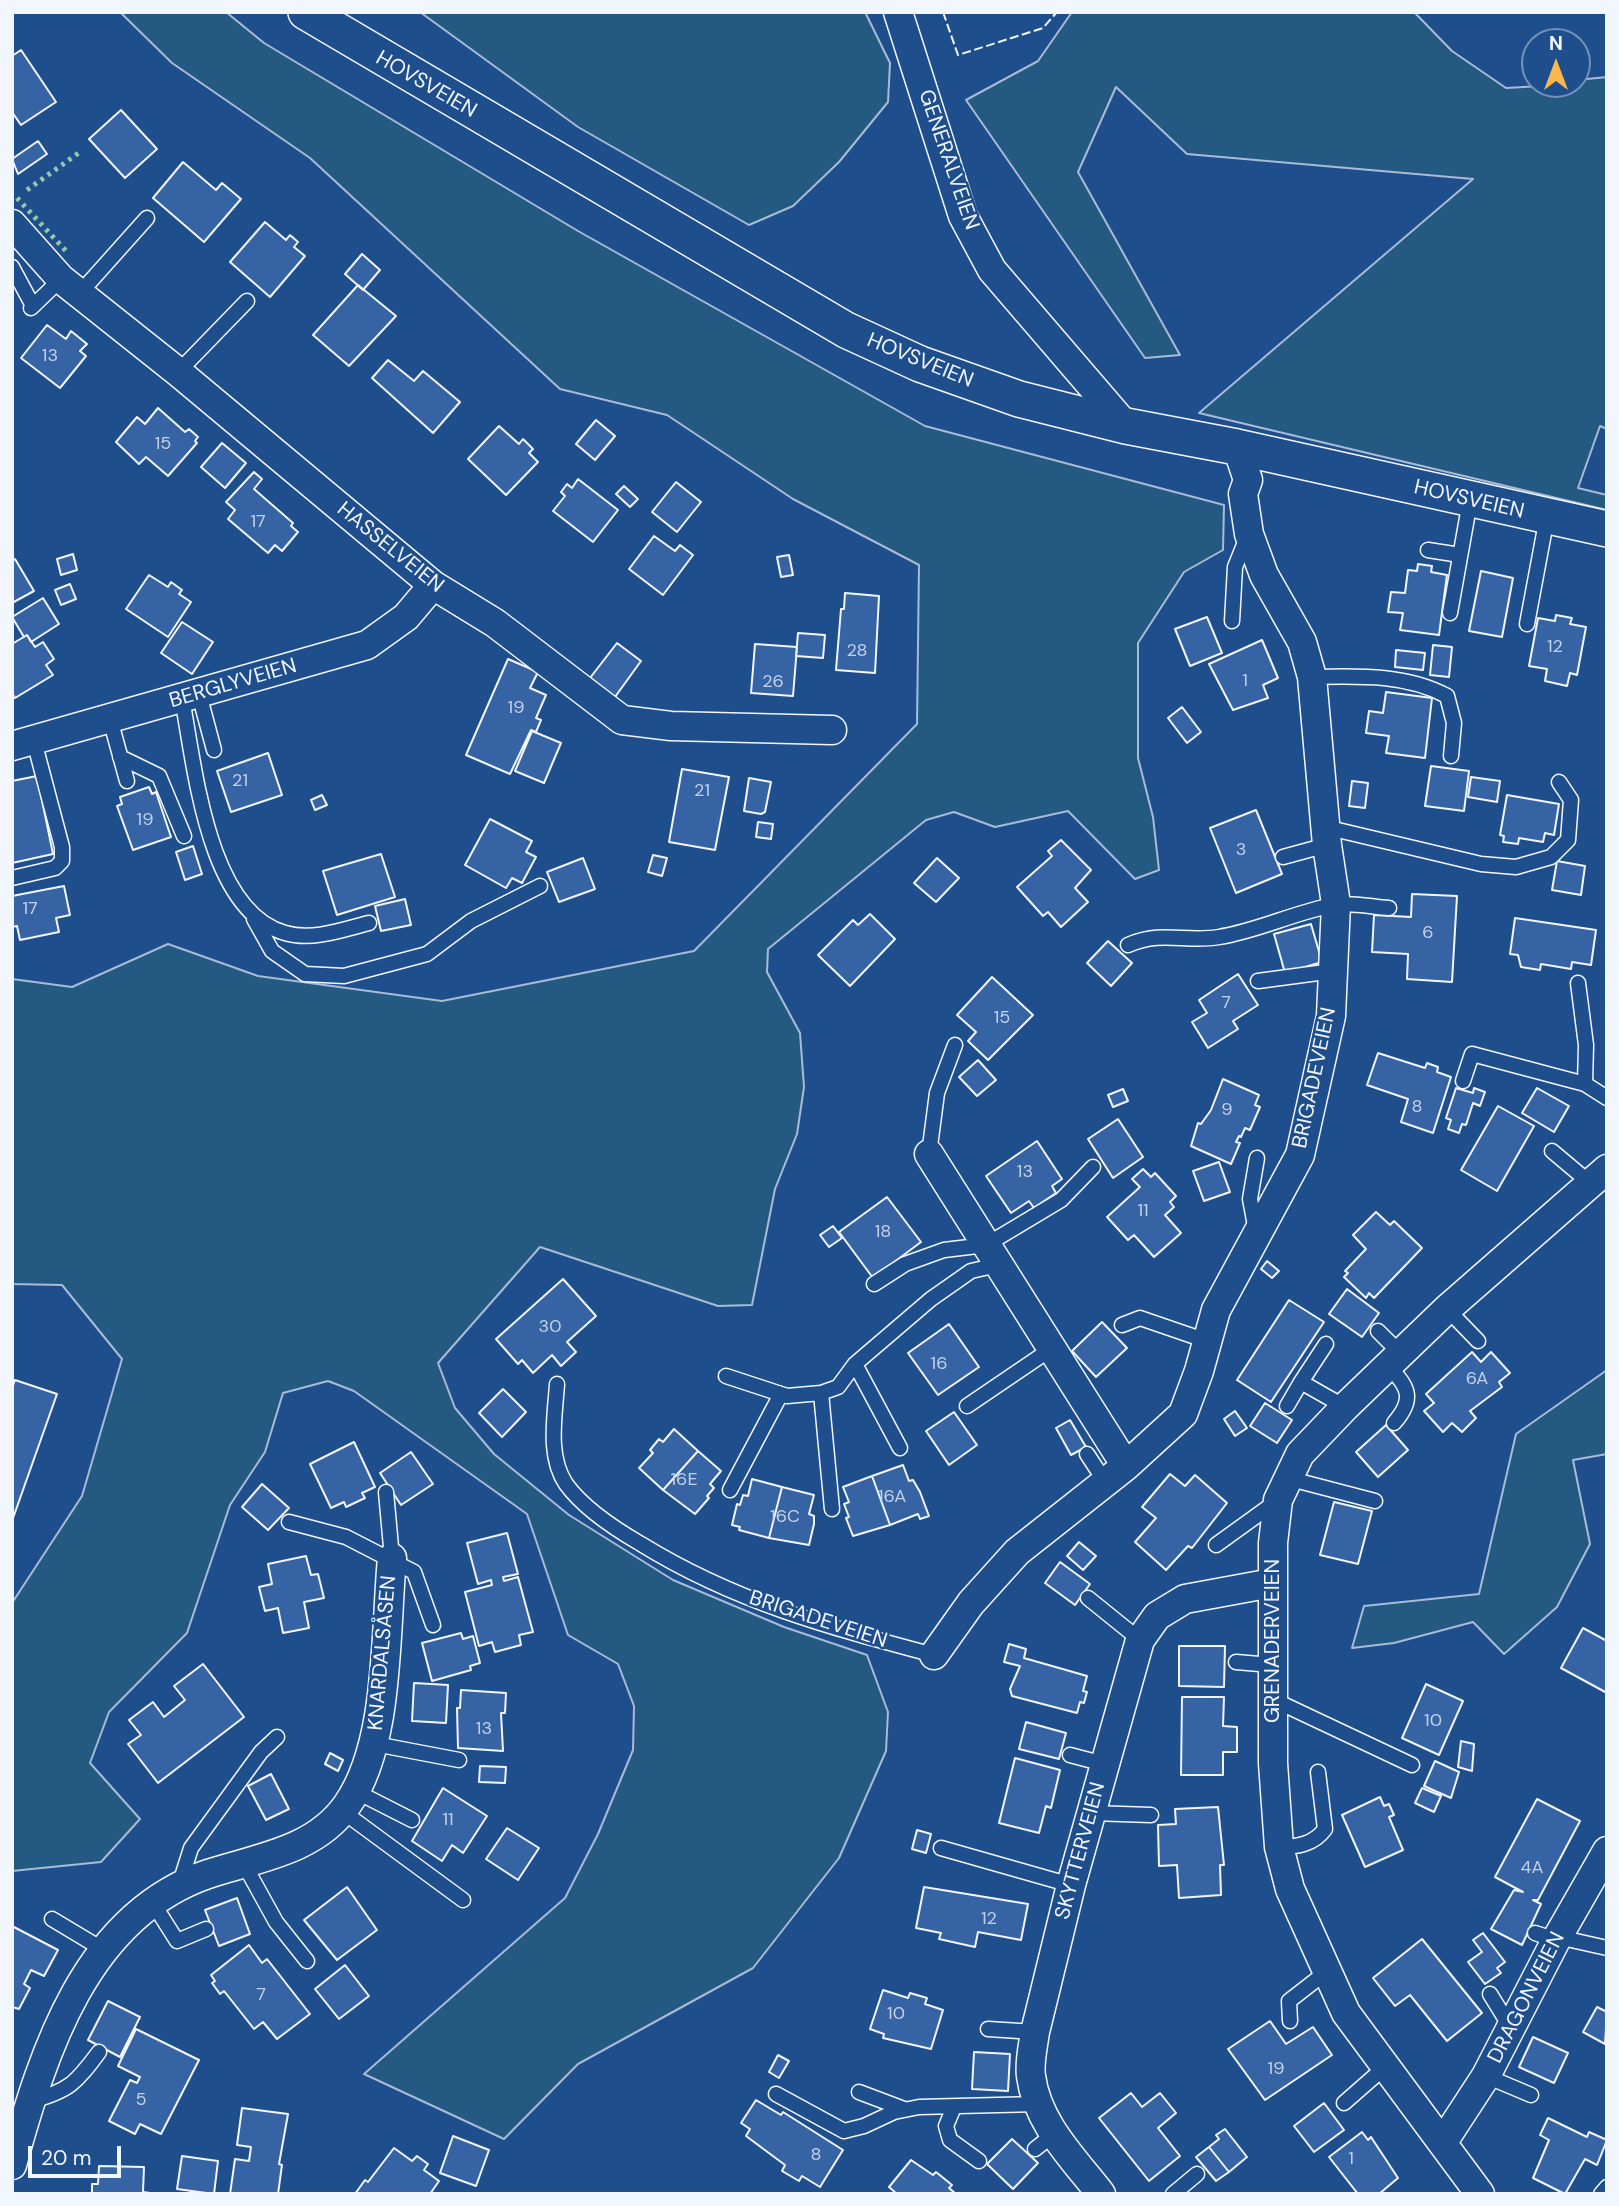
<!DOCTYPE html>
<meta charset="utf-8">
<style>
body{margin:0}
#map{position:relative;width:1619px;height:2206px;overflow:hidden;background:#1f4e8c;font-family:"DM Sans",sans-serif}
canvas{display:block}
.frame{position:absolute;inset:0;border:14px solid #f2f6ff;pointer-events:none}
.north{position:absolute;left:1521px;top:28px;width:70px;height:70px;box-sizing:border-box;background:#1f4e8c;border:2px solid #7391ba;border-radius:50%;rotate:0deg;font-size:19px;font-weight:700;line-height:28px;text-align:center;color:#f2f6ff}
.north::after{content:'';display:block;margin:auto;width:24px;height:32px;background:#ffb74d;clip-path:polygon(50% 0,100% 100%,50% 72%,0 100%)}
.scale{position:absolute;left:28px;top:2146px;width:93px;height:32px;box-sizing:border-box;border:4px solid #f2f6ff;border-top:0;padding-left:9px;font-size:21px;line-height:24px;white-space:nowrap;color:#f2f6ff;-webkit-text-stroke:5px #1f4e8c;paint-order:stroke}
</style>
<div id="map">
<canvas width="1619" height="2206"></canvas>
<div class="frame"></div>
<div class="north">N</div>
<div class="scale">20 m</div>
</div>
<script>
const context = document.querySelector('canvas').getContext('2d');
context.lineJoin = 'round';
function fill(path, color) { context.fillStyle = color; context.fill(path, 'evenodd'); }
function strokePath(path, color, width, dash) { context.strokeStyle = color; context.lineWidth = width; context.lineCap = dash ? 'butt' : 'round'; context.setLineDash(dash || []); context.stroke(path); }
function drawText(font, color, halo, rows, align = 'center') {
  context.font = font + ' "DM Sans",sans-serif'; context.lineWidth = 5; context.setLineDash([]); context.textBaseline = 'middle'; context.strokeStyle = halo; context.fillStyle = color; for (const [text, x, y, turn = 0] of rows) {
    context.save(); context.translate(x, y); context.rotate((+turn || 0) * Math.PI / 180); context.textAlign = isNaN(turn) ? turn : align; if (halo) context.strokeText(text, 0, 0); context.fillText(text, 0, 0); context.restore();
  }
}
const green = new Path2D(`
 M120 12H226L264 43 578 231 925 426 1224 505 1223 550 1184 572 1138 643V758L1153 817 1159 870 1135 879 1068 811 995 827 954 812 926 820 768 949 767 972 800 1033 804 1087 797 1134 775 1189 752 1305 718 1306 540 1247 438 1363 455 1408 494 1454 569 1515 673 1580 784 1627 867 1655 888 1712 886 1751 839 1858 753 1968 578 2064 504 2139 364 2074 565 1898 598 1834 633 1750 634 1706 618 1664 568 1635 527 1514 354 1391 328 1381 283 1393 265 1452 230 1505 187 1633 109 1712 90 1763 140 1819 101 1862 12 1871V1603L82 1496 122 1359 62 1285 12 1284V979L72 987 168 944 258 976 442 1001 694 951 917 724 919 565 793 499 667 415 560 389 310 158 172 63Z
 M420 12H865L890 63 888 102 839 162 793 206 749 225 578 127Z
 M1072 12H1414L1452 51 1506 88 1577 84V80L1607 77V429L1600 426 1578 488 1607 495V510L1199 413 1473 179 1187 154 1116 87 1078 172 1180 355 1145 358 966 100 1038 61Z
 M1607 1370V1454L1573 1460 1590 1544 1557 1607 1504 1654 1473 1622 1394 1643 1352 1648 1364 1606 1479 1594 1516 1434Z`);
const building = new Path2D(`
 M21 50 56 102 21 125 12 112V56Z
 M121 110 157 149 125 178 89 139Z
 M38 141 47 154 18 174 12 159Z
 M183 162 216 190 222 183 241 199 204 242 153 198Z
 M265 222 286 240 290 235 298 242 294 247 305 256 270 297 230 262Z
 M362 254 380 270 363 290 345 274Z
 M358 285 396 316 349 366 313 335Z
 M47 325 66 339 71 331 87 344 80 351 86 356 60 388 21 358Z
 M388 360 414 381 423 371 460 402 433 433 372 378Z
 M158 408 185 432 189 429 198 437 195 441 197 443 168 476 146 457 139 464 116 442 137 417 145 424Z
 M596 420 615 436 595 460 576 444Z
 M499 426 519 444 523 439 533 449 529 453 538 462 506 495 468 459Z
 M222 443 246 463 225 488 201 467Z
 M254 472 262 479 254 489 293 523 291 526 298 532 282 551 275 545 268 553 228 519 235 510 226 502Z
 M578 479 618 510 593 542 553 511 565 496 561 492 567 484 572 488Z
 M676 482 701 502 677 532 652 512Z
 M624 486 638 499 630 507 616 494Z
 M654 536 675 551 680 545 693 555 663 595 629 569Z
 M73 554 77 570 61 575 57 559Z
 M789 555 793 575 781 577 777 557Z
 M15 559 34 591 12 603V561Z
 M1418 564 1432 566 1431 572 1447 575 1439 635 1400 630 1403 613 1388 612 1391 592 1405 593 1408 570 1417 571Z
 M1481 571 1513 578 1502 637 1469 631Z
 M149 575 168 587 171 582 182 590 179 594 191 602 168 637 126 609Z
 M70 584 76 599 61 605 55 590Z
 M845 593 879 596 875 673 836 670 841 609H844Z
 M43 598 59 624 31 642 27 635 24 637 12 617Z
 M1556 615 1572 618 1570 624 1586 627 1577 675 1570 673 1567 686 1545 681 1547 669 1529 666 1538 618 1555 621Z
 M1207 617 1222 653 1190 666 1175 629Z
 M182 622 213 642 192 674 161 653Z
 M798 633 825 635 823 658 796 656Z
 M27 635 35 647 43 642 54 659 46 665 53 675 15 698 12 693V644Z
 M1262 640 1278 678 1263 685 1268 698 1233 710 1209 664Z
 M617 643 641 661 615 697 590 678Z
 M755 644 797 647 793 696 751 693Z
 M1433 645 1452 647 1449 677 1430 675Z
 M1396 650 1425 653 1423 670 1395 667Z
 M508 659 538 672 530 688 546 695 536 718 541 720 536 732 531 730 510 774 466 755Z
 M1386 692 1432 698 1425 758 1386 753 1389 736 1366 733 1369 711 1383 713Z
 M1182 707 1201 732 1187 743 1168 718Z
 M532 731 561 743 544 783 515 771Z
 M268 753 282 795 231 812 217 771Z
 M1431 766 1469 771 1464 811 1425 806Z
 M682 769 729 777 715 850 669 842Z
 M37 776 53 854 12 863V781Z
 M1471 777 1500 781 1497 802 1468 797Z
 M749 778 771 782 765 812 761 814 744 811Z
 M1352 781 1368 783 1365 808 1349 806Z
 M149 787 152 794 156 792 171 837 133 850 117 806 122 804 120 797Z
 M322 795 327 805 315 810 311 800Z
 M1507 795 1559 804 1554 835 1545 833 1543 842 1519 838 1518 844 1503 842 1504 836 1500 835Z
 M1256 810 1282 874 1236 893 1210 828Z
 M490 819 532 841 526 852 536 857 522 883 512 878 506 888 465 865Z
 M758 822 773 824 771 839 756 837Z
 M1061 840 1091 870 1075 888 1088 902 1061 927 1048 912 1043 916 1017 887 1052 856 1048 851Z
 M193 846 202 874 185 880 176 852Z
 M381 854 395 897 337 915 323 871Z
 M653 855 667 858 662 876 648 872Z
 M583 858 595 889 559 902 547 872Z
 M937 858 959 878 936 902 914 883Z
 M1557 861 1585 866 1581 895 1552 890Z
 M64 886 70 915 56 918 59 932 20 940 17 926 12 927V896Z
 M1412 894 1457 896 1452 982 1407 979 1408 954 1372 952 1374 915 1411 917Z
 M405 899 411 925 381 931 375 906Z
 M870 914 895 939 850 986 818 955 853 920 858 925Z
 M1515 918 1596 930 1591 965 1572 962 1571 969 1541 964 1540 970 1521 967 1518 955 1510 954Z
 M1311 924 1322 962 1285 973 1274 934Z
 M1108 941 1132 963 1111 986 1087 963Z
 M1238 974 1258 1005 1233 1021 1238 1029 1208 1048 1192 1022 1207 1013 1199 1000Z
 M992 977 1033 1015 988 1060 968 1041 976 1032 957 1015Z
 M1378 1053 1425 1068 1427 1063 1438 1067 1437 1072 1451 1077 1433 1133 1401 1122 1408 1099 1367 1085Z
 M978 1060 996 1080 977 1096 959 1077Z
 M1223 1079 1259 1095 1255 1105 1260 1107 1250 1130 1245 1128 1241 1137 1239 1136 1236 1142 1240 1143 1231 1164 1191 1146 1198 1123 1201 1124 1211 1110Z
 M1456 1088 1473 1093 1474 1088 1485 1092 1480 1106 1473 1103 1466 1125 1462 1124 1459 1133 1448 1129 1451 1120 1446 1118Z
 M1537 1088 1569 1106 1554 1132 1522 1113Z
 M1123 1089 1128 1101 1113 1107 1108 1095Z
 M1498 1106 1534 1126 1497 1191 1461 1170Z
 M1118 1119 1143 1157 1113 1178 1088 1139Z
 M1037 1141 1062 1179 1052 1186 1056 1193 1034 1208 1029 1201 1011 1213 986 1176Z
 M1219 1162 1230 1192 1204 1201 1193 1171Z
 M1143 1169 1151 1177 1155 1173 1176 1196 1170 1202 1174 1207 1165 1215 1181 1233 1154 1257 1134 1235 1128 1240 1107 1217 1140 1187 1132 1179Z
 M887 1197 921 1242 873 1278 839 1232Z
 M1376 1212 1390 1225 1394 1221 1422 1248 1374 1298 1369 1293 1366 1298 1344 1277 1348 1273 1345 1271 1366 1249 1353 1235Z
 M833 1226 842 1238 829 1247 820 1235Z
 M1267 1261 1279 1271 1272 1278 1261 1269Z
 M563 1279 596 1316 567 1342 576 1352 561 1366 552 1355 533 1373 522 1360 518 1364 496 1339Z
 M1347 1289 1379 1313 1362 1337 1329 1314Z
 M1289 1300 1324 1322 1271 1402 1237 1380Z
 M1102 1322 1127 1348 1096 1377 1072 1351Z
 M949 1324 979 1367 938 1395 908 1353Z
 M1472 1352 1481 1362 1491 1352 1510 1373 1499 1382 1502 1387 1470 1411 1476 1418 1462 1432 1452 1423 1443 1432 1424 1411 1434 1403 1426 1394Z
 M15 1380 57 1394 12 1521V1388Z
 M503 1389 526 1412 502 1437 479 1413Z
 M1265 1403 1292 1420 1277 1443 1250 1426Z
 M1235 1411 1247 1428 1235 1436 1224 1419Z
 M954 1412 977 1445 949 1465 926 1431Z
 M1070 1420 1086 1447 1071 1455 1056 1428Z
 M1386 1425 1408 1450 1378 1477 1356 1452Z
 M674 1429 698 1451 663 1490 639 1468 653 1453 650 1450 659 1439 663 1442Z
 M354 1442 375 1487 362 1493 365 1498 346 1507 344 1502 331 1508 310 1464Z
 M698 1451 721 1471 710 1484 714 1488 707 1496 709 1498 695 1514 663 1490Z
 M411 1452 433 1484 401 1505 380 1473Z
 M903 1465 909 1481 913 1480 920 1492 929 1516 920 1519 918 1514 890 1525 872 1476Z
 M1170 1474 1185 1486 1195 1475 1227 1503 1192 1548 1188 1546 1166 1570 1135 1542 1156 1518 1142 1507Z
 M872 1476 890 1525 853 1536 846 1518 849 1517 844 1504 849 1502 843 1487Z
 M752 1479 782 1487 769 1538 739 1530 740 1527 732 1525 737 1504 740 1505 743 1495 748 1496Z
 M262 1484 289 1508 268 1530 242 1507Z
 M782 1487 814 1495 809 1514 814 1516V1524L809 1545 769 1538Z
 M1334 1502 1372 1511 1358 1564 1320 1555Z
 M507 1533 518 1574 503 1577 504 1581 518 1577 533 1632 519 1635 521 1645 495 1652 492 1642 479 1646 465 1592 492 1585 491 1580 478 1584 467 1543Z
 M1079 1542 1096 1556 1083 1570 1067 1556Z
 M306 1556 311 1575 318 1574 324 1598 304 1602 309 1628 283 1633 278 1608 265 1611 259 1587 272 1584 268 1564Z
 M1060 1562 1090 1584 1075 1605 1045 1583Z
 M1583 1628 1607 1641V1693L1561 1668Z
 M461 1633 463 1639 473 1636 480 1663 470 1666 471 1670 432 1681 422 1643Z
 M1009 1644 1026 1649 1024 1658 1087 1676 1083 1691 1087 1692 1084 1703 1080 1702 1077 1713 1012 1696 1010 1689 1020 1666 1004 1662Z
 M1179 1646H1225L1224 1687 1179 1686Z
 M203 1664 244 1717 158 1783 128 1744 141 1735 129 1720 153 1702 164 1717 185 1700 174 1686Z
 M414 1683 448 1685 446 1723 412 1721Z
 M1426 1684 1463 1701 1439 1755 1402 1738Z
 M461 1690 506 1693 505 1713H501L503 1751 458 1748 457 1708H460Z
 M1182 1697H1224L1223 1726 1237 1727V1752H1223V1775H1181Z
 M1026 1722 1066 1733 1059 1759 1019 1749Z
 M1461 1741 1474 1744 1472 1771 1458 1767Z
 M330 1753 343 1760 338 1771 325 1764Z
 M1015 1758 1060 1770 1051 1808 1046 1806 1039 1833 999 1823Z
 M1435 1761 1459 1772 1451 1798 1424 1786Z
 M480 1766 506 1767 505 1783 479 1782Z
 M271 1774 289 1809 266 1820 248 1786Z
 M443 1788 487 1816 463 1853 452 1845 442 1861 412 1841Z
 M1422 1788 1441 1796 1434 1812 1415 1803Z
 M1380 1797 1384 1806 1389 1804 1394 1815 1389 1817 1403 1850 1365 1867 1342 1815Z
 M1537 1799 1580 1821 1538 1900H1533L1541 1904 1522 1945 1491 1929 1514 1890 1523 1892 1495 1877Z
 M1218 1807 1224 1865H1220L1221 1895 1179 1898 1177 1865 1159 1866 1158 1825 1176 1824 1175 1809Z
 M507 1828 539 1848 518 1880 486 1859Z
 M917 1830 931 1834 926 1853 912 1849Z
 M347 1887 377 1930 337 1960 304 1920Z
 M924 1887 1028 1904 1021 1940 978 1932 975 1947 939 1939 941 1933 916 1928Z
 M237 1898 250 1934 219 1946 205 1910Z
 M12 1926 58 1950 44 1976 31 1970 24 1984 30 1988 19 2009 12 2007Z
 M1483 1933 1505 1962 1497 1968 1501 1973 1485 1984 1468 1962 1482 1952 1473 1940Z
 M1422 1939 1482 2013 1447 2041 1410 1995 1395 2006 1373 1978Z
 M249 1945 262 1963 267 1959 310 2014 277 2039 263 2022 254 2029 224 1991 220 1994 212 1983 215 1981 211 1975Z
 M345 1965 369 1996 339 2019 315 1989Z
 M883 1990 908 1998 910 1993 927 1998 925 2004 943 2010 931 2049 883 2038 884 2034 870 2029Z
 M108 2001 140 2017 120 2057 88 2040Z
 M1597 2007 1607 2012 1605 2044 1583 2032Z
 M1270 2021 1286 2044 1313 2027 1332 2055 1265 2100 1228 2049Z
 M136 2029 199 2060 161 2134 140 2124 135 2134 109 2121 130 2080 137 2083 140 2077 118 2066Z
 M1533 2037 1568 2053 1554 2083 1519 2067Z
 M974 2052 1010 2054 1008 2091 972 2089Z
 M778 2055 789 2061 779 2078 769 2072Z
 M1131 2093 1142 2107 1160 2093 1176 2113 1158 2128 1180 2156 1149 2181 1099 2118Z
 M756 2100 781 2115 783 2112 843 2150 820 2187 802 2176 799 2181 782 2171 785 2165 746 2136 750 2129 741 2123Z
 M1324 2103 1344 2130 1314 2152 1294 2126Z
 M242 2108 288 2114 279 2164 282 2165 278 2194H230L235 2159 249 2161 251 2147 237 2145Z
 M1548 2118 1587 2137 1589 2132 1607 2140 1597 2165 1585 2159 1565 2194 1533 2178 1549 2140 1540 2135Z
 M1225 2129 1247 2157 1229 2172 1209 2147 1219 2139 1216 2135Z
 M1362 2132 1368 2140 1371 2137 1398 2178 1379 2194H1358L1329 2157Z
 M453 2136 489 2150 476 2186 440 2173Z
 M1012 2139 1038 2163 1013 2189 987 2164Z
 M1209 2147 1229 2172 1216 2181 1196 2157Z
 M394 2148 412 2161 417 2156 428 2164 424 2170 439 2181 430 2194H355L365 2180 368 2182Z
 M182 2156 218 2161 214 2194 177 2189Z
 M911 2160 933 2175 936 2172 952 2185 949 2188 956 2194H897L889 2187Z
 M99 2166 144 2167 143 2192 157 2194H92V2184H98Z`);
const service = new Path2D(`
 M12 267 33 306
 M79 294 147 218
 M31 308 61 279
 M178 372 247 301
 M1428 550 1460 555
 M1450 613 1470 501
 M1232 621 1235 567 1248 535
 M1527 624 1547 517
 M1312 677C1359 676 1406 674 1447 696L1454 723 1451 756
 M199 694 214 750
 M182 699C195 766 207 911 285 933 312 941 342 930 369 923
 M110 719 127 781
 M120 757 159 776 184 836
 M1325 827 1481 864 1516 867 1551 857 1568 840 1571 800 1559 782
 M1283 857 1327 845
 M12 878 55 868 62 861V847L34 741
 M254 919 272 951 305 974 344 976 427 954 471 921 540 886
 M1128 945C1163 930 1185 943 1219 937 1258 931 1295 912 1334 905 1351 902 1372 907 1389 908
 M1258 981 1333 971
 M1578 983 1586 1045 1585 1084
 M1463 1081 1472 1054 1585 1084 1607 1098
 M1552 1151 1590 1183
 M929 1154 937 1093 955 1045
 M1256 1231 1250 1199 1257 1158
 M874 1284 905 1264 944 1250 986 1245 1061 1200 1093 1167
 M1447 1309 1478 1341
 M1122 1325 1140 1318 1207 1341
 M1378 1331 1400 1353
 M855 1364 900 1448
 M1388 1366C1409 1387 1415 1399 1394 1423
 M726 1376 787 1396 821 1393 838 1387 855 1364 931 1299 971 1271 998 1265
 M1301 1382 1326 1344
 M557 1384C555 1416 547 1456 566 1484 584 1509 615 1529 641 1544 735 1602 829 1627 934 1655
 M821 1393 832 1509
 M967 1406 1051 1349
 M1287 1406 1301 1382 1345 1407
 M1087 1454 1106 1483
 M1287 1478 1375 1501
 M730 1490 781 1394
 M386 1492 392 1558
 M289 1522 346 1537 414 1572 433 1625
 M1216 1545 1277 1501
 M1088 1598 1140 1640
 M1236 1662 1271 1665
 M1272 1699 1412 1765
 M375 1744 459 1760
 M1070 1755 1104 1764
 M355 1791 412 1820
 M342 1811 463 1900
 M1091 1813 1151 1815
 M1279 1847C1298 1847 1314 1844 1325 1829L1318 1772
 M941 1848 1071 1885
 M244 1864 276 1922 307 1961
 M179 1886 191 1848 261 1752 277 1737
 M153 1903 177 1941 206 1929
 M52 1919 102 1949
 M1535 1933 1556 1940
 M1558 1937 1607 1948
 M1490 1994 1511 2028
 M1290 2021 1289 2001 1325 1973
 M988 2029 1035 2032
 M1486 2076 1531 2095
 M859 2092 904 2109
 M776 2094 844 2131 864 2126 894 2112 919 2107 1038 2104
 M31 2101C69 2091 76 2083 99 2052
 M1344 2103 1385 2067
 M954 2107 946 2126 950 2140 979 2161
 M1035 2149 1054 2134
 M1173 2194 1197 2174
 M1601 2194 1607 2187`);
const minor = new Path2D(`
 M898 12 963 216 992 270 1126 426
 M12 224 61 279 178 372 433 585 495 623 622 720 671 726 832 730
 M12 746 367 645 406 617 433 585
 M929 1154 1126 1466
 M934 1655 971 1603 1017 1552 1126 1466 1183 1414 1199 1371 1216 1310 1300 1155 1331 1016 1336 904 1327 845 1312 677 1302 642 1264 575 1249 534 1243 494 1248 480 1237 447
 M1443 2142 1486 2076 1556 1940 1607 1851
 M12 2165C43 2053 85 1916 208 1874 257 1858 315 1851 347 1805 390 1744 385 1633 392 1558
 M1101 2194C1073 2158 1037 2123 1031 2076 1029 2063 1033 2046 1035 2032L1071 1885 1140 1640 1157 1616 1185 1599 1272 1583
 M1480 2194 1346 2013 1290 1889 1279 1847 1273 1763V1543L1278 1500 1300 1454 1345 1407 1447 1309 1607 1169`);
const tertiary = new Path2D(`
 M306 12 846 330 920 364 1019 399 1126 426 1237 447 1607 529`);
const hedge = new Path2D(`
 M27 190 80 152
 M17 198 67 252`);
const fence = new Path2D(`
 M943 12 958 55 1043 28 1057 12`);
const numberNames = [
 ["13",50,356],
 ["15",163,444],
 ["17",258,522],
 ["12",1555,647],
 ["28",857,651],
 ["1",1245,681],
 ["26",773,682],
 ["19",516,708],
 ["21",240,781],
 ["21",702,791],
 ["19",145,820],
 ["3",1241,850],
 ["17",30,909],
 ["6",1428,933],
 ["7",1226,1003],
 ["15",1002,1018],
 ["8",1417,1107],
 ["9",1227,1110],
 ["13",1025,1172],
 ["11",1143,1211],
 ["18",883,1232],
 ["30",550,1327],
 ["16",939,1364],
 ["6A",1477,1379],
 ["16E",684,1480],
 ["16A",892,1497],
 ["16C",785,1517],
 ["10",1433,1721],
 ["13",484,1729],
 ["11",448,1820],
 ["4A",1532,1868],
 ["12",989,1919],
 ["7",261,1995],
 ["10",896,2014],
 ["19",1276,2069],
 ["5",141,2100],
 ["8",816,2155],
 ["1",1351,2159]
];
const streetNames = [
 ["HOVSVEIEN",426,85,30],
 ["GENERALVEIEN",948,160,71],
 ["HOVSVEIEN",920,361,22],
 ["HOVSVEIEN",1469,500,13],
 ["HASSELVEIEN",390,548,39],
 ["BERGLYVEIEN",233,684,-16],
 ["BRIGADEVEIEN",1315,1078,-78],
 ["BRIGADEVEIEN",818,1620,18],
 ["GRENADERVEIEN",1273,1641,-90],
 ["KNARDALSÅSEN",383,1653,-85],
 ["SKYTTERVEIEN",1081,1851,-75],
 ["DRAGONVEIEN",1527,1998,-63]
];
fill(green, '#245a82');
strokePath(green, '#a8bbd7', 2);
fill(building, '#3563a3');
strokePath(building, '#f2f6ff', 2);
strokePath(service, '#f2f6ff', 17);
strokePath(minor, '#f2f6ff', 31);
strokePath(tertiary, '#f2f6ff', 38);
strokePath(service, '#1f4e8c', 14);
strokePath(minor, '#1f4e8c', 28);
strokePath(tertiary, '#1f4e8c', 35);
strokePath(hedge, '#97c8a6', 5, [3.5, 5]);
strokePath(fence, '#f2f6ff', 2, [9, 3.5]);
drawText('18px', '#c3d1e8', null, numberNames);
drawText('21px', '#f2f6ff', '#1f4e8c', streetNames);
</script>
